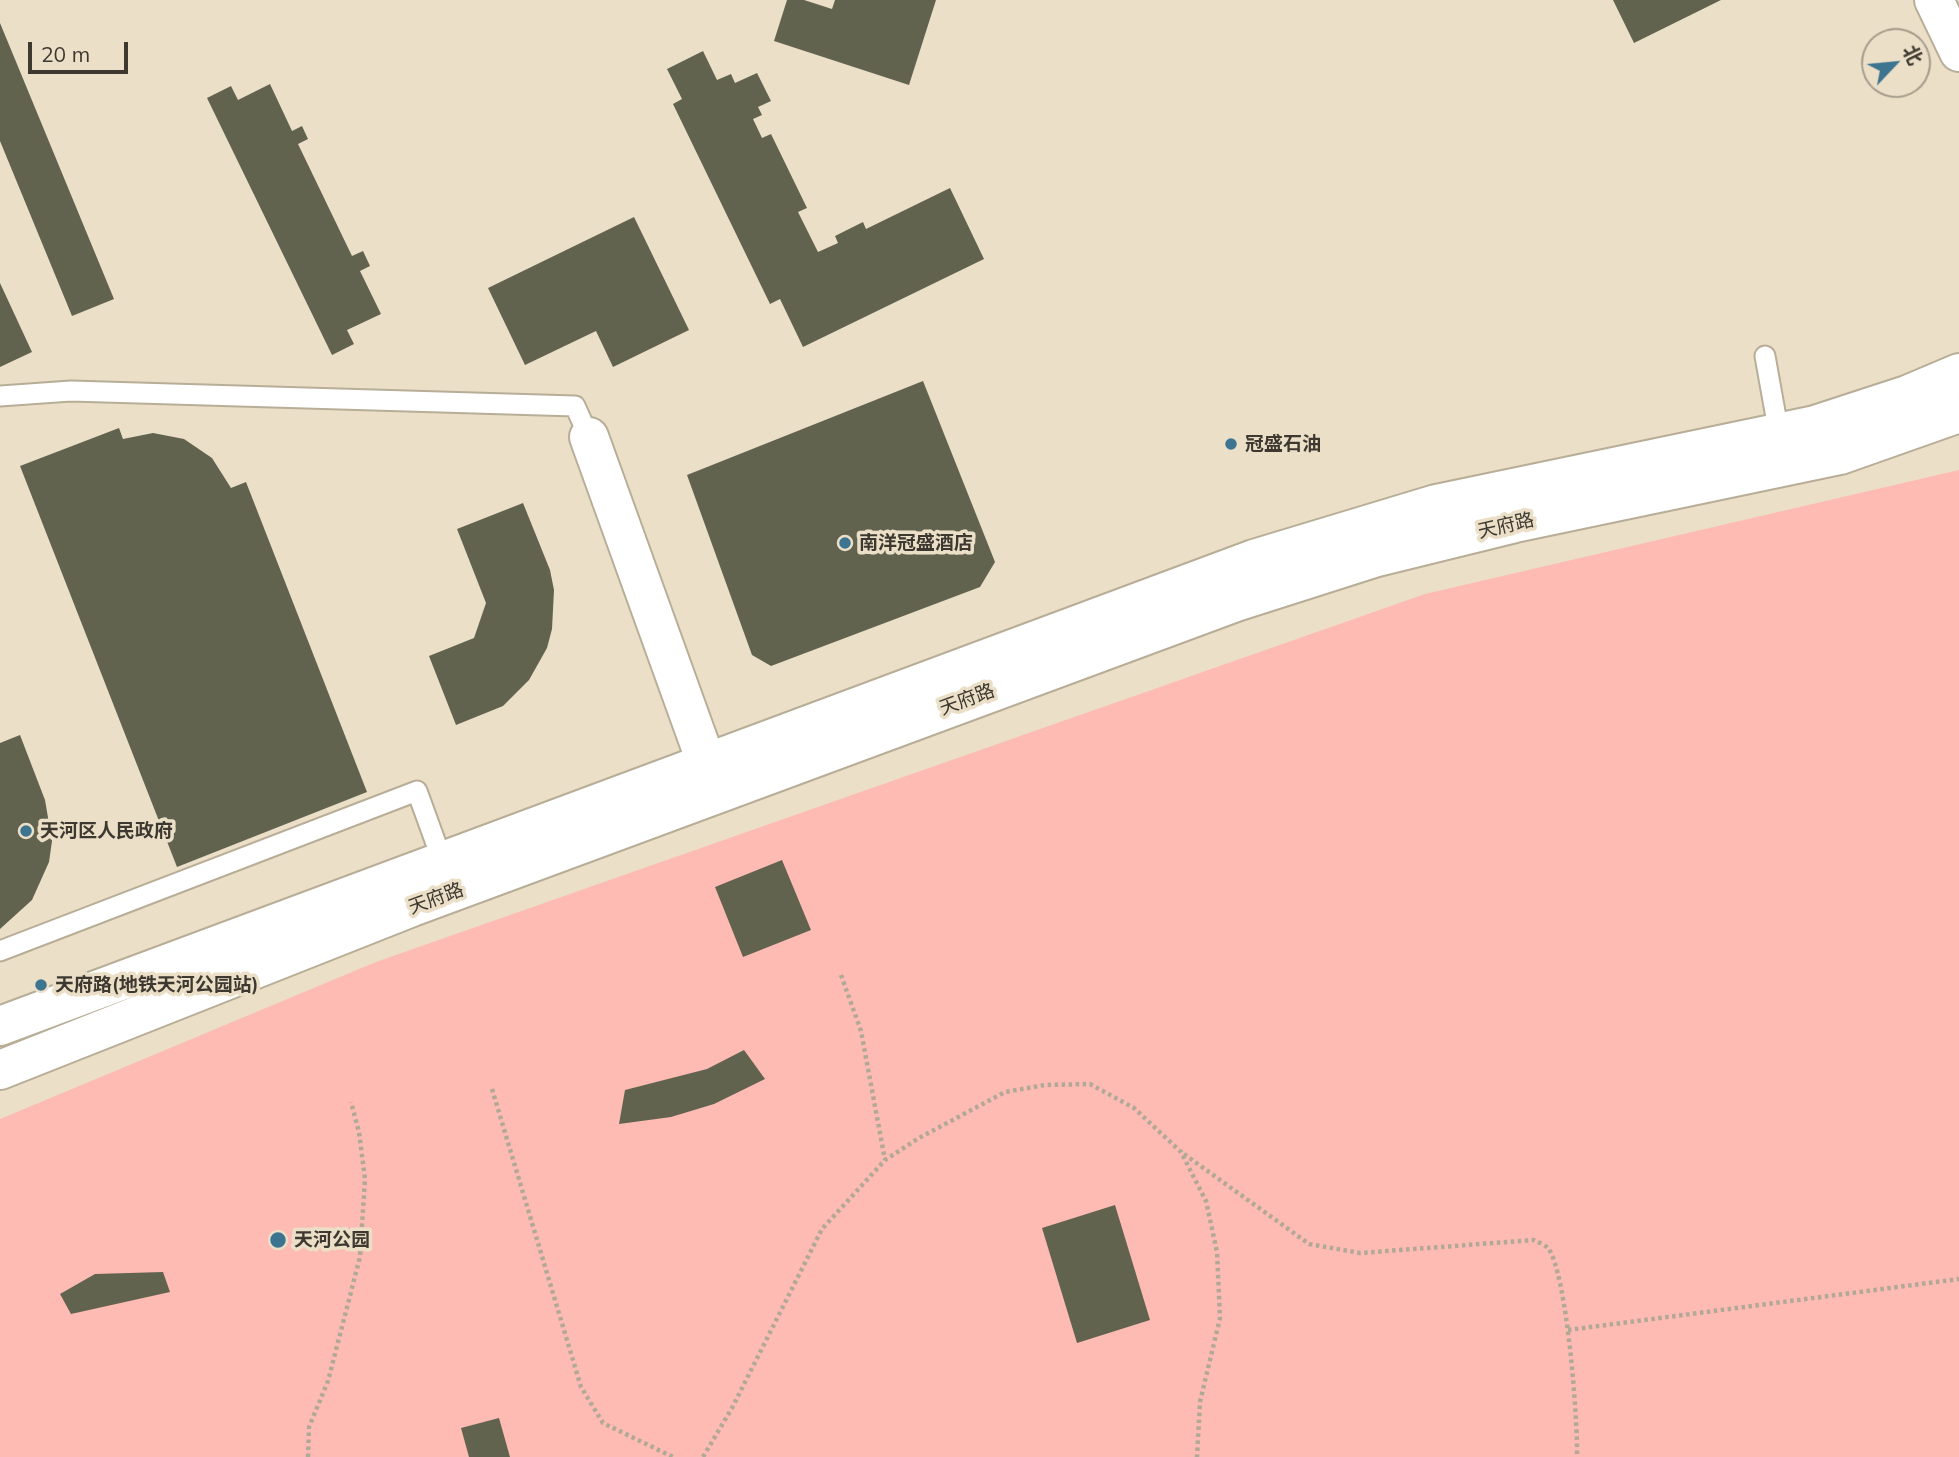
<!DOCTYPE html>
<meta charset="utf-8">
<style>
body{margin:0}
#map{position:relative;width:1959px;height:1457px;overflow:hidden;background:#ebdfc8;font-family:Mulish,"Noto Sans SC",sans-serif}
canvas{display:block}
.north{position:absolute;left:1861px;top:28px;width:70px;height:70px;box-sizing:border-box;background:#ebdfc8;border:2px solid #a69d8b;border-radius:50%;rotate:64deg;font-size:19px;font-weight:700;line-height:28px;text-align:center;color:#3e3930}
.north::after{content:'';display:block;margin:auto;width:24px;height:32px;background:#3d748f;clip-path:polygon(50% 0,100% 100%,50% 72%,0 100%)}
.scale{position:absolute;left:28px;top:42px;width:100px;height:32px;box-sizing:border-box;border:4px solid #3e3930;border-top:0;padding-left:9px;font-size:21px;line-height:24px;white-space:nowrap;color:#3e3930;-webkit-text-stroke:5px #ebdfc8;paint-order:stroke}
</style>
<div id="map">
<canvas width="1959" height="1457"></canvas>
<div class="north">北</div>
<div class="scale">20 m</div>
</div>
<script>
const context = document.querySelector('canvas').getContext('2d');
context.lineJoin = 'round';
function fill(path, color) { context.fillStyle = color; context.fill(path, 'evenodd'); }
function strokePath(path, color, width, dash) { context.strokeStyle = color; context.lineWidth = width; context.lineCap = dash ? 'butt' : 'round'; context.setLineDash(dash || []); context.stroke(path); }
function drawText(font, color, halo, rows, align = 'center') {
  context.font = font + ' Mulish,"Noto Sans SC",sans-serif'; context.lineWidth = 7; context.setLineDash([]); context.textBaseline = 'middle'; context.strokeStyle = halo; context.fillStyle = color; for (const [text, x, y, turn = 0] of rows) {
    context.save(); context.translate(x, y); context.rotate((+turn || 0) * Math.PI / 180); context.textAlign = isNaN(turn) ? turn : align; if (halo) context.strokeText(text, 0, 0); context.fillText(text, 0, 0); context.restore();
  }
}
const green = new Path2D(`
 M1959 470V1457H0V1119L376 962 1425 594Z`);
const building = new Path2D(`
 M787 0H804L832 9 835 0H936L909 85 774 41Z
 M1613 0H1721L1634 43Z
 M0 23 114 299 72 316 0 141Z
 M703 51 717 80 731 74 735 83 757 73 771 101 758 107 762 115 753 119 762 138 771 134 807 208 798 212 818 252 838 243 835 236 863 222 866 229 950 188 984 259 803 347 780 299 770 304 673 104 682 99 667 69Z
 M270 84 292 131 302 126 308 139 298 144 352 256 363 251 370 266 360 271 381 314 347 330 354 344 332 355 207 98 231 86 238 100Z
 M634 217 689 330 613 367 596 331 525 365 488 288Z
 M0 283 32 352 0 367Z
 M923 381 995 562 980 587 771 666 752 655 687 475Z
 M119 428 123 439 153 433 184 439 212 458 231 488 246 482 367 792 177 867 20 466Z
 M523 503 550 570 554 590 552 629 547 648 529 680 503 706 456 725 429 656 474 638 486 603 457 529Z
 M20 735 45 800 52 841 49 862 32 900 0 929V743Z
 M782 860 811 930 743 957 715 887Z
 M744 1050 765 1079 714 1104 671 1117 619 1124 625 1090 707 1069Z
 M1115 1205 1150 1320 1077 1343 1042 1228Z
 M163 1272 170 1292 71 1314 60 1294 95 1274Z
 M499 1418 510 1457H469L461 1428Z`);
const path = new Path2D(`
 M841 975 861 1031 885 1160
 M492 1089 581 1387 603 1423 673 1457
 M1184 1154 1309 1244 1360 1253 1534 1240C1538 1242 1545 1245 1548 1248 1567 1273 1578 1422 1577 1457
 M1568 1330 1959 1279
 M308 1457 309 1427 328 1381 360 1257 365 1179 359 1132 351 1102
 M703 1457 732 1408 822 1229 885 1160 919 1138 1005 1092 1045 1085 1090 1084 1134 1108 1181 1152 1206 1201 1217 1252 1220 1318 1200 1402 1197 1457`);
const lane = new Path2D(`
 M1765 356 1779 434
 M0 396 71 391 575 406 589 437
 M0 951 417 791 442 860`);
const secondary = new Path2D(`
 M1934 0 1959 52
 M589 437 714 784
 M0 1026 1254 559 1436 504 1815 425 1907 395 1959 373
 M0 1070 412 907 1236 602 1377 557 1515 523 1840 455 1959 413`);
const markers = [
 [1231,444,7,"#3d748f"],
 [845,543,7,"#3d748f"],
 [26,831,7,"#3d748f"],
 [41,985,7,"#3d748f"],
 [278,1240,9,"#3d748f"]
];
const poiNames = [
 ["冠盛石油",1245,444],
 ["南洋冠盛酒店",859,543],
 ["天河区人民政府",40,831],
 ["天府路(地铁天河公园站)",55,985],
 ["天河公园",294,1240]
];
const streetNames = [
 ["天府路",1506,526,-13],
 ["天府路",967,700,-20],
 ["天府路",436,899,-20]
];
fill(green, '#fdbbb4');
fill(building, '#61634e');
strokePath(lane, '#b8ad97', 23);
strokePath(secondary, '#b8ad97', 42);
strokePath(path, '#b2a896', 4.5, [3.5, 3.5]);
strokePath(lane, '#fff', 19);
strokePath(secondary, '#fff', 38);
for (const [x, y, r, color] of markers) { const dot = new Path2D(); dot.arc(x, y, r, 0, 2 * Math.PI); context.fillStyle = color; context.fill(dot); strokePath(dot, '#ebdfc8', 2.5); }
drawText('bold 19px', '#3e3930', '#ebdfc8', poiNames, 'left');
drawText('19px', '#3e3930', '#ebdfc8', streetNames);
</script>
